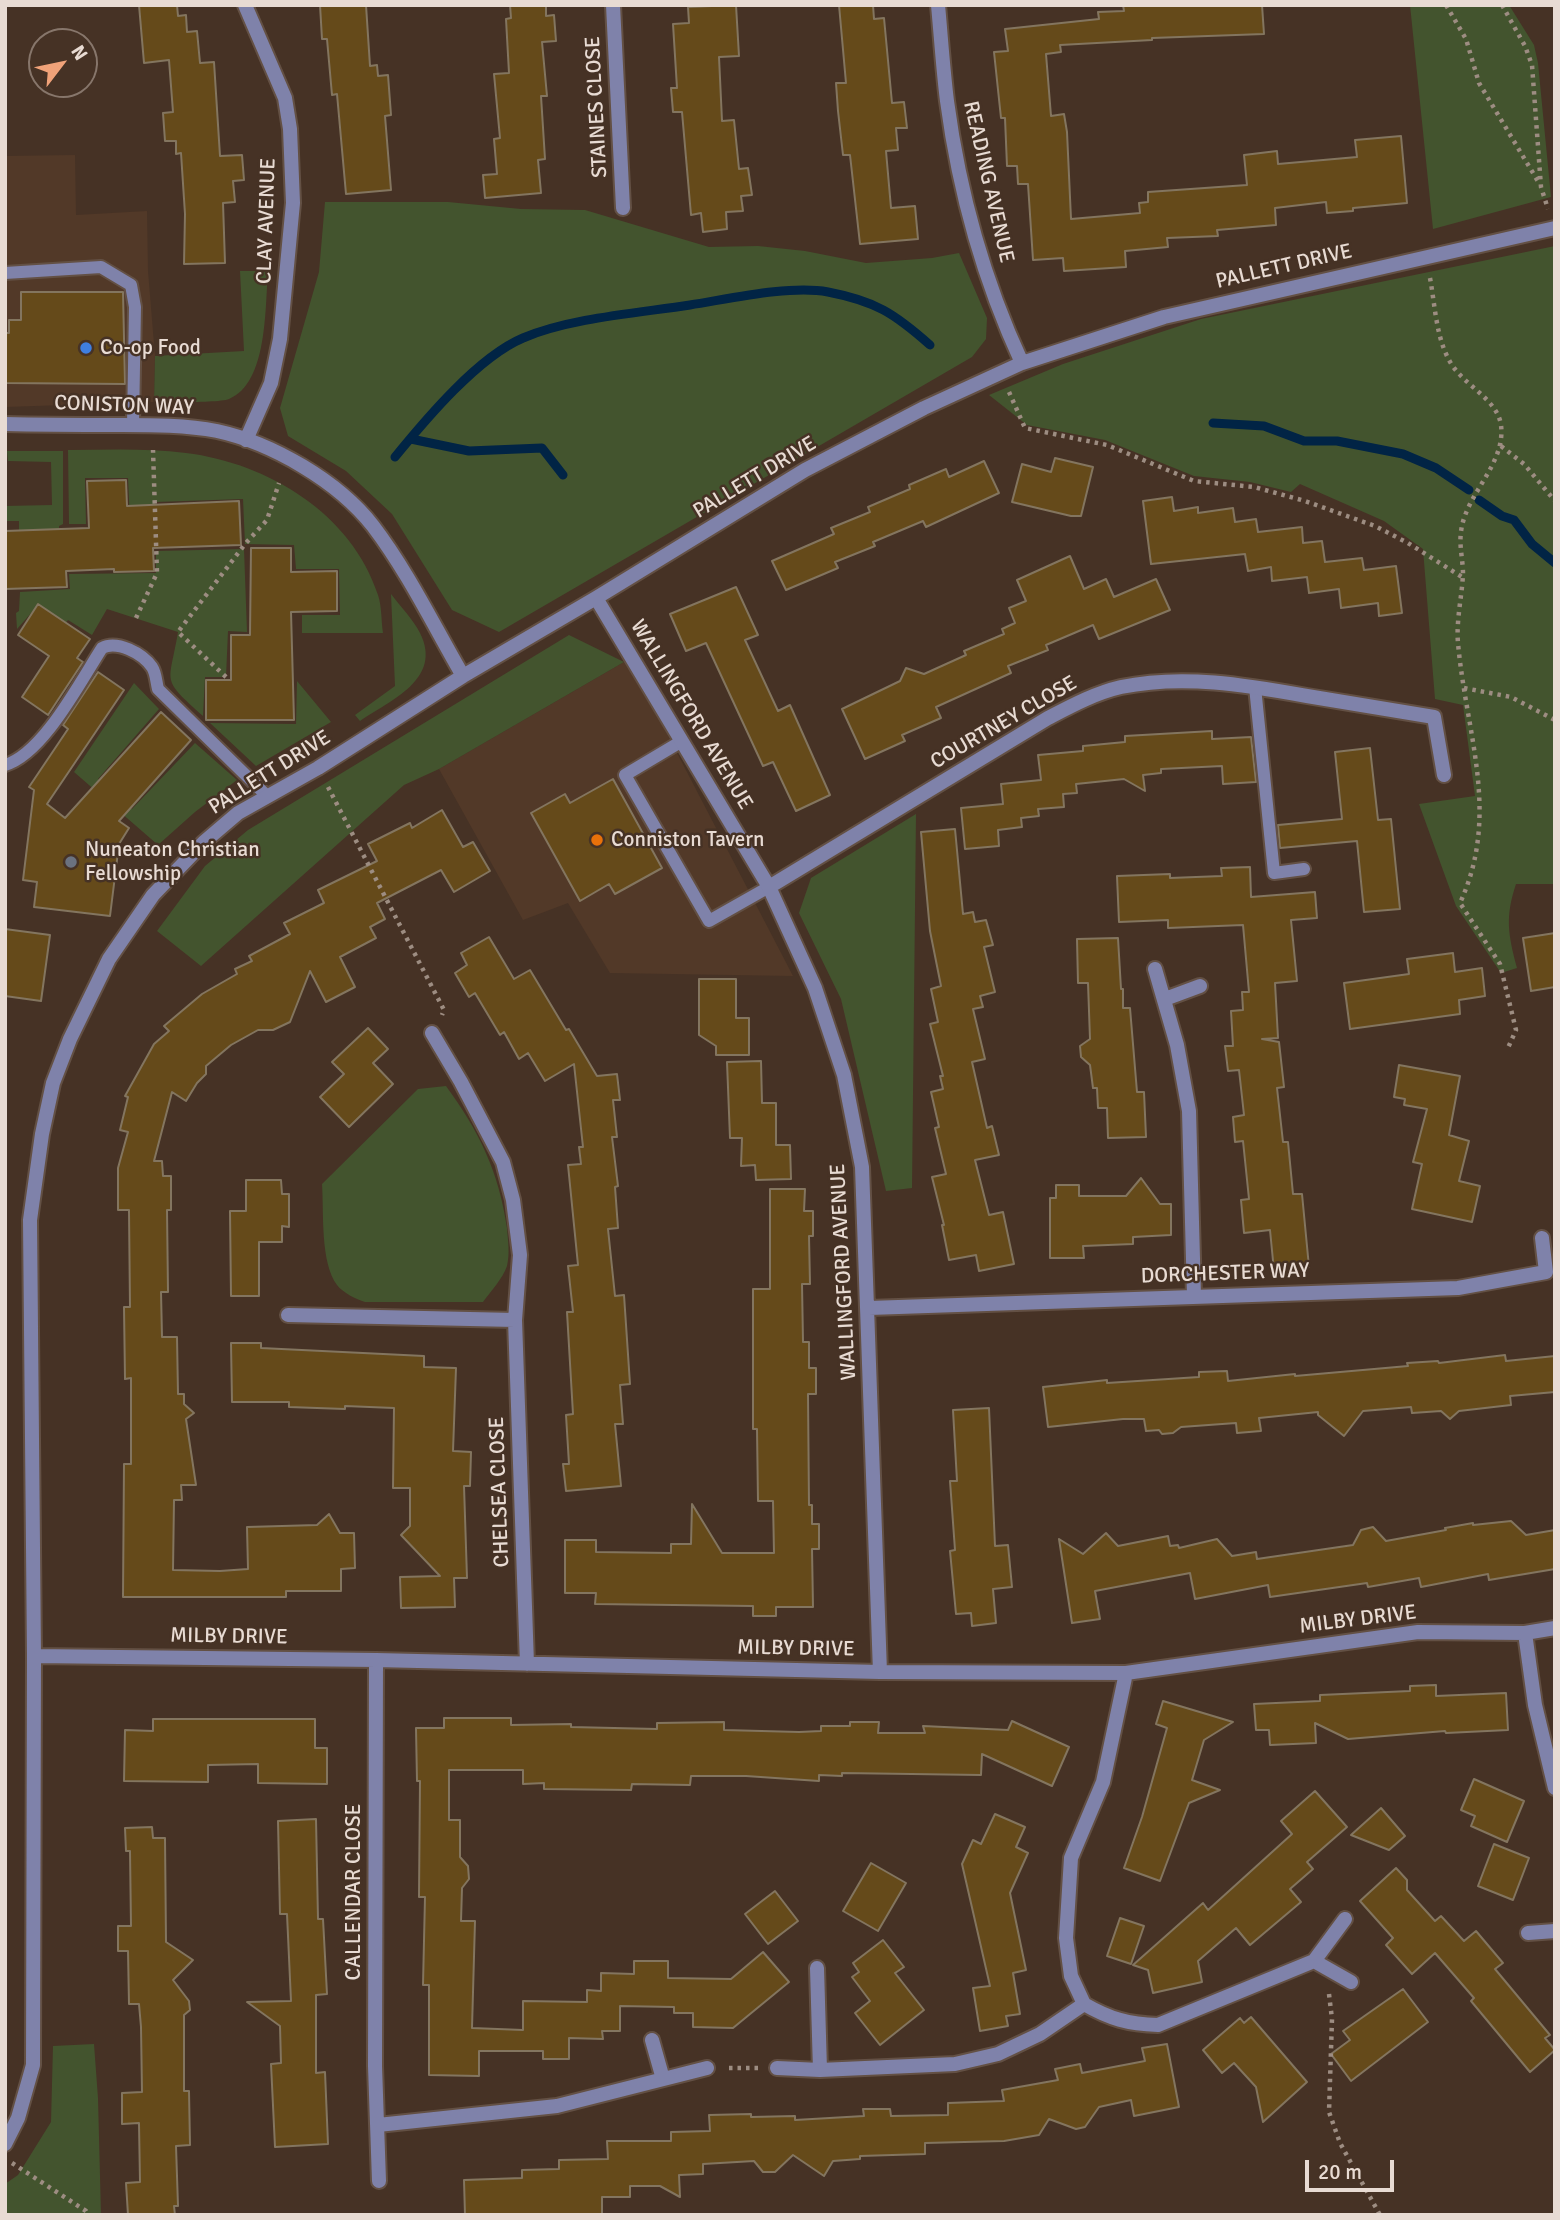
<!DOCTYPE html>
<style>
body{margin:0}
#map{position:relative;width:1560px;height:2220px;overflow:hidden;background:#463225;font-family:Signika,sans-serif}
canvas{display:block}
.frame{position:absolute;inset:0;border:7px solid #e8dbd3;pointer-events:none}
.north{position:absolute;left:28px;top:28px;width:70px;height:70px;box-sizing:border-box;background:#463225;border:2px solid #87766b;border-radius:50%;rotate:58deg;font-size:19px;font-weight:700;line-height:28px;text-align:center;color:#e8dbd3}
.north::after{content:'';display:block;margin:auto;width:24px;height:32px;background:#f0a279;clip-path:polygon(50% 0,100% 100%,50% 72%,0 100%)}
.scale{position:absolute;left:1305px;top:2160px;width:89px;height:32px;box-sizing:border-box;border:4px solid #e8dbd3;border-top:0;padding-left:9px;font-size:21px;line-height:24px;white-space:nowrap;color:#e8dbd3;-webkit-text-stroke:5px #463225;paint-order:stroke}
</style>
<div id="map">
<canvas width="1560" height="2220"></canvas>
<div class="frame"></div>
<div class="north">N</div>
<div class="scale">20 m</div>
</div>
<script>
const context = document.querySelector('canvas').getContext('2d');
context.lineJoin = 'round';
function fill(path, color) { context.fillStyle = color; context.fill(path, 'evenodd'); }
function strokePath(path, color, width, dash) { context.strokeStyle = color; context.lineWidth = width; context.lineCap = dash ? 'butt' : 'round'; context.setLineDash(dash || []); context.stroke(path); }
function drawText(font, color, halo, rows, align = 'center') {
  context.font = font + ' Signika,sans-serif'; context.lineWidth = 5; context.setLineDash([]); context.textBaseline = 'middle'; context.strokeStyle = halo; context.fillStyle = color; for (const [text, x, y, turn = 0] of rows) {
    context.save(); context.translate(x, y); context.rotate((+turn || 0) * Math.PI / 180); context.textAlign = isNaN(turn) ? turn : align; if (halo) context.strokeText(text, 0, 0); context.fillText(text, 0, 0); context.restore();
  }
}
const built = new Path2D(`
 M75 155 76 215 147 211 148 271 155 356 154 402 5 407V156Z
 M624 662 663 726 793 976 610 973 568 903 523 920 439 769Z`);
const green = new Path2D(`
 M1410 5H1509L1534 45 1538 63 1551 197 1433 229Z
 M325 202H448L521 209 585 210 709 247 758 246 805 251 866 263 932 258 959 253 987 318 986 339 972 357 499 632 452 610 392 514 346 471 288 436 280 408 319 272Z
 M1555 246V884H1516C1505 917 1508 934 1517 968L1501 973 1456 906 1419 804 1475 796 1463 705 1435 699 1423 549 1384 521 1300 484 1291 492 1250 482 1194 476 1105 440 1027 425 989 395 1063 364 1201 319Z
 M240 271H268C265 307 268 383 229 399 219 403 169 402 154 402L155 356 244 351Z
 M68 450C107 450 147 448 186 453 268 463 352 514 378 595 382 607 381 621 383 633H302V615H340L339 569H296L294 545 245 544 243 499 155 502V521L130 522 128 478H85L86 524H69Z
 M7 451H63V524L59 526V545L19 546V521H5V506L52 505 51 462 8 461Z
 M244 549 247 632 228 631 226 677H205L203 716C160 677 169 686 178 632L107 609 92 635 68 620 60 630 32 612 17 629 16 613 19 611 20 592 70 589 69 574 156 573V551Z
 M391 594C400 606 413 619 420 633 443 679 391 700 360 721L355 715 395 686Z
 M569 635 624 662 439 769 404 785 201 966 157 931 205 866 248 830Z
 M297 681 331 722 256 766 210 723 296 724Z
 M134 683 159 709 98 779 132 809 195 743 237 780 195 812 158 845 74 772Z
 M916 814 912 1188 886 1191 841 999 799 913 811 878Z
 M446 1086C479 1131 499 1172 507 1228 508 1241 510 1253 507 1266 503 1278 491 1291 483 1302H365C356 1299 343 1293 337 1285 320 1262 324 1213 322 1184L418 1089Z
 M94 2044 98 2098 101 2215H5V2184L18 2175 51 2122 53 2046Z`);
const stream = new Path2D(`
 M1213 423 1264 426 1304 441H1337L1403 454 1436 468 1469 490
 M411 439 469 451 542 448 563 475
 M395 457C426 419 478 357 523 338 570 318 638 313 690 305 729 299 789 285 828 292 875 301 894 313 930 345
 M1479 500 1502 516 1514 520 1532 544 1555 563`);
const building = new Path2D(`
 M139 5H177L178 16 186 15 187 32 197 31 200 63 214 62 220 156 242 155 244 180 233 181 235 202 223 203 225 263 184 264 185 214 181 153 176 154V141H165L163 113 173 112 169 60 144 63Z
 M320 5H366L370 66 377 65 378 76 388 75 391 115 385 116 391 190 346 194 337 94 332 95 327 39H322Z
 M510 5H546V16L554 15 556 41 542 42 547 96H541L545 159 538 160 541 193 485 198 483 175 497 174 494 139 500 138 494 74 509 73 506 19 511 18Z
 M736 5 739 56 719 57 722 121 734 120 739 169 748 168 752 195 741 196 743 211 726 212 727 229 703 232 701 213 691 215 682 112H673L671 88H677L673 24 689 23 688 7Z
 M839 5H873L874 19 884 18 892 103 904 102 907 128H896L898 150 886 151 891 208 915 206 918 239 860 244 850 155H843L838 111 836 83H846Z
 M1123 5H1262L1264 34 1152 38V40L1060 45 1061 52 1046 54 1051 116 1064 114 1067 132 1071 219 1140 213 1139 203 1148 202V192L1247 185 1244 155 1277 151 1278 164 1357 157 1355 140 1401 136 1407 203 1353 208V211L1327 213 1326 202 1275 208 1276 225 1217 230 1218 236 1167 238 1168 247 1125 251 1126 267 1064 271 1063 258 1033 260 1028 184H1018L1017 166H1007L1005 118H1001L994 52 1008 51 1005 29 1099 19 1098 12 1124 11Z
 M21 292H123L125 384 5 383V333H9V320H21Z
 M1055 458 1093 467 1081 516H1071L1012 502 1022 464 1051 472Z
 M984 461 999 493 926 527 923 521 873 542 875 546 835 562 838 568 786 590 772 561 834 534 831 528 870 512 868 507 910 489 909 485 946 469 949 477Z
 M126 480 127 506 239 501 241 545 153 548 154 571 114 572V569L66 571 67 587 5 589V531L89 528 87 481Z
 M1172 497 1174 511 1198 507V513L1233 508 1235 522 1256 519 1258 532 1302 527 1303 543 1322 541 1325 562 1362 558 1364 570 1396 566 1402 613 1379 616 1378 603 1341 608 1339 589 1309 593 1307 577 1272 581 1271 567 1248 571 1245 554 1151 564 1143 501Z
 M251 548H291V572L337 571V611L291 612 294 720H206V680H231V635H250Z
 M1070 556 1084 589 1106 579 1114 597 1156 579 1170 610 1099 639 1093 625 1046 645 1048 650 1008 666 1011 673 936 707 941 718 902 735 905 741 865 759 842 709 900 681 906 668 924 674 966 655 964 651 1004 634 1002 629 1015 623 1009 608 1026 601 1017 580Z
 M736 587 758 635 745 640 778 711 790 705 830 795 796 811 773 762 763 766 706 643 686 651 670 614Z
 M38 604 90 639 77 658 83 662 48 715 22 697 49 656 18 635Z
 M98 672 124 690 47 804 65 818 161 712 191 740 119 821 129 828 119 844 110 916 34 907 37 882 23 880 34 790 29 787 68 729 63 725Z
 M1212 731V739L1251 737 1256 782 1223 784 1222 766 1161 769V773L1143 775 1145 791 1124 779 1076 784 1077 793 1063 794 1064 807 1038 809 1039 816 1021 818 1022 827 998 830 999 846 965 849 961 808 1003 804 1001 784 1041 780 1038 755 1083 751V746L1125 742V736Z
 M1370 748 1378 820 1391 819 1400 909 1364 912 1357 841 1280 848 1278 825 1342 819 1335 752Z
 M613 779 662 868 615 894 609 884 580 901 531 813 565 794 570 803Z
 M442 810 463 847 473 842 490 871 454 892 441 870 377 903 385 919 370 927 376 938 340 957 355 987 326 1002 310 971 290 1022 273 1030H258L231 1045 206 1066V1074L197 1083 186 1101 172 1092 154 1161H162L163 1176H171V1210H167L168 1292H161L162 1337H177L178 1394H184V1404L194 1413 186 1419 196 1485H181L182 1500H174L173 1570 220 1571 248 1569 247 1527 317 1525 329 1514 340 1533H354L355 1568 341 1569V1591H286V1597H123L124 1464H131V1378L125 1379 124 1307H130L129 1210H118V1168L128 1132 120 1130 128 1097 125 1096 154 1044 169 1031 164 1026 202 994 237 974 235 969 252 961 249 956 290 934 284 923 324 903 318 890 377 861 368 844 410 823 412 828Z
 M955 829 963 914 973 912 975 922 986 920 993 945 984 947 995 992 980 996 983 1007 973 1009 985 1059 972 1062 987 1128 992 1126 999 1155 975 1160 989 1215 1003 1212 1014 1264 979 1271 976 1255 949 1260 942 1225H944L932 1177 946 1174 935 1128 939 1127 931 1092 943 1089 940 1076H943L930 1024 938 1022 931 989 941 986 930 931 921 832Z
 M1250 867 1251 897 1315 892 1317 918 1291 920 1297 981 1275 983 1278 1038 1262 1039 1279 1042 1284 1087 1277 1088 1283 1142H1288L1293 1194H1302L1309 1267 1274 1271 1270 1230 1244 1233 1241 1200 1249 1199 1243 1141 1235 1142 1233 1117 1244 1115 1239 1070 1228 1071 1225 1046H1233L1231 1011 1243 1010 1242 992H1249L1243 925 1168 928V920L1119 922 1117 876 1170 874V878L1222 876 1221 868Z
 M5 929 50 935 41 1001 5 996Z
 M1555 933V987L1531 991 1523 938Z
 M489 937 514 979 530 970 566 1030 569 1029 597 1076 617 1074 620 1100H613L617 1137H612L618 1186 615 1187 618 1228 608 1229 615 1296 624 1295 630 1384 620 1385 623 1424H615L621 1486 566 1491 563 1464H569L566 1415 573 1414 567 1312H573L568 1266 578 1265 568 1165 581 1164 579 1147H583L574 1064 545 1081 528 1053 519 1059 504 1032 500 1035 475 993 469 997 455 973 467 965 461 953Z
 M1118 938 1121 989H1123V1008H1130L1137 1092H1144L1146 1137 1108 1138 1107 1108H1098L1097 1088H1093L1090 1065 1081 1057 1080 1046 1090 1039 1088 983H1078L1077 939Z
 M1453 953 1455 972 1482 968 1485 996 1459 1000 1460 1014 1350 1029 1344 983 1409 974 1407 959Z
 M699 979H736V1018H749V1055H716V1046L699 1035Z
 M368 1028 388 1049 373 1063 393 1084 349 1127 320 1097 344 1074 332 1062Z
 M761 1061 762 1103H776V1145H790L791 1179 756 1180 755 1165 741 1166 742 1138H730L727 1062Z
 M1399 1065 1460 1076 1449 1135 1469 1141 1459 1181 1480 1186 1472 1222 1412 1209 1422 1164 1413 1162 1427 1109 1404 1105 1405 1099 1394 1097Z
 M1141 1178 1160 1204H1171V1235L1133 1237V1244L1083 1246 1084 1258H1050V1198H1056V1185H1079V1196H1126Z
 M246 1180H281L282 1194H289V1227L282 1226V1242H259V1296H231L230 1211H246Z
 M770 1189H805L804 1211H813V1236H809L810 1284H802L803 1342H809V1368H816V1394H808L809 1505H812V1524H819V1549H812L813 1607H776V1616H753V1606L595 1604 596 1593H565V1540H596V1552L671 1553V1544H691L692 1504 722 1553H774L773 1501H758L757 1429H753V1289H770Z
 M231 1343H261V1348L424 1356V1367L456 1368 453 1451 471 1452 470 1486H464L467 1578H454L455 1607 401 1608 400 1577 440 1576 401 1535 410 1526V1488H393L394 1408 345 1406V1409L289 1407V1402H232Z
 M1505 1355 1506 1361 1555 1356V1392L1510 1396 1511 1405 1459 1411 1450 1419 1441 1411 1412 1413 1411 1407 1363 1411 1344 1436 1318 1415V1412L1259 1418 1261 1431 1237 1433 1236 1423 1181 1427 1173 1433 1162 1434 1159 1430 1146 1431 1144 1419H1123L1048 1427 1043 1387 1107 1380V1383L1199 1377V1372L1227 1371 1228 1381 1295 1374V1376L1408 1366 1407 1363 1438 1361 1439 1363Z
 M989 1408 995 1546 1008 1545 1012 1587 993 1589 996 1623 972 1626 971 1613 956 1614 950 1551 955 1550 950 1481H957L953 1410Z
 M1511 1521 1526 1535 1555 1530V1569L1489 1580 1488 1574 1421 1587 1419 1578 1368 1587 1367 1583 1270 1597 1268 1585 1195 1599 1190 1573 1095 1591 1100 1619 1072 1623 1059 1539 1083 1554 1106 1533 1118 1546 1168 1536 1170 1546 1178 1545 1179 1548 1217 1539 1232 1556 1256 1552 1257 1559 1353 1545 1361 1530 1373 1527 1386 1541 1446 1530 1445 1528 1473 1523V1525Z
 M1436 1685V1696L1506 1693 1508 1730 1446 1733 1445 1731 1348 1739 1315 1723 1316 1743 1270 1745 1269 1730H1256L1254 1704 1320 1701V1695L1410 1691V1686Z
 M1163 1701 1233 1722 1204 1740 1192 1780 1220 1790 1189 1803 1160 1881 1124 1868 1142 1817 1167 1728 1156 1724Z
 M444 1718H511V1725L571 1724V1727L657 1729V1723L724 1722V1730L799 1732 821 1731V1726H850V1722H879L878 1733H925L923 1726 1008 1730 1012 1721 1069 1747 1052 1786 982 1754 981 1775 842 1773V1776L819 1775V1781L746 1776H691L690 1785 632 1784 631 1790 544 1789V1783L523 1784V1770H449V1820H460V1857L468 1866 469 1879 462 1888 461 1921H475L472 2028 523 2030V2001L587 2002V1990L601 1991V1973L634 1974V1961H668V1978L731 1979 763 1952 789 1982 733 2028 693 2027V2013H674V2007L620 2006V2031H602L603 2039 569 2038V2059H543V2051H479V2076L429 2075V1985H423L425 1897H419L420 1781H417L416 1728H444Z
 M153 1719H315V1748H327V1784L258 1783V1764L208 1765V1782L124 1781 125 1730 153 1731Z
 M1474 1779 1524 1801 1507 1842 1471 1826 1475 1816 1461 1810Z
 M1315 1791 1347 1827 1307 1862 1313 1869 1290 1889 1301 1902 1250 1945 1236 1928 1198 1961 1202 1982 1153 1993 1148 1970 1133 1965 1203 1903 1208 1910 1292 1834 1281 1821Z
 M1381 1808 1405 1836 1389 1850 1351 1835Z
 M995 1814 1025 1827 1016 1847 1028 1853 1010 1893 1026 1970 1013 1973 1020 2014 1006 2016 1008 2026 980 2031 973 1988 990 1986 962 1864 973 1840 981 1844Z
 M316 1819 318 1919H323L327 1994 316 1995V2073L325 2072 328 2144 275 2147 271 2064 281 2063 280 2026 247 2002 291 2001 287 1914H280L278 1821Z
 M152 1827 153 1838H165L166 1942 193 1960 173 1980 189 2001 190 2010 184 2015V2091H189L190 2145 176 2146 178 2206H174L175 2215H128L126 2183 140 2182 139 2123 122 2124V2093L142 2092 141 2027 139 2004H129L128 1951H118V1926H131L130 1851H126L125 1828Z
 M1494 1844 1529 1858 1513 1900 1478 1886Z
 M871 1863 906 1883 878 1931 843 1911Z
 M1396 1868 1407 1880V1890L1435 1921 1441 1916 1464 1941 1476 1931 1503 1963 1495 1969 1550 2035 1545 2038 1555 2050 1530 2072 1471 2001 1474 1998 1435 1953 1412 1974 1386 1945 1393 1938 1360 1901Z
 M775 1891 798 1921 768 1944 745 1914Z
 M1120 1918 1144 1926 1131 1964 1107 1956Z
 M883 1940 904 1967 895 1973 924 2010 880 2045 855 2013 870 2001 852 1977 859 1972 853 1963Z
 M1403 1989 1428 2022 1351 2081 1331 2054 1350 2040 1343 2031Z
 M1251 2017 1307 2082 1263 2122 1256 2087 1234 2063 1222 2073 1203 2050 1240 2018 1244 2023Z
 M1167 2044 1179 2107 1134 2116 1131 2100 1099 2107 1085 2127 1076 2129 1049 2119 1039 2135 1004 2141 925 2143V2154L860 2156V2159L833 2161 824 2176 793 2155 775 2172H763L754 2161 703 2164V2174L679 2175 680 2197 660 2186H630V2197H602V2215H465L464 2180 522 2178V2170L559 2169V2160L608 2159 607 2141H671V2132L710 2131 709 2115 751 2114V2117L795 2116V2120L864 2116 863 2109H890L891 2116 948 2115V2103L1004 2101 1002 2090 1058 2080 1055 2069 1080 2064 1082 2073 1145 2061 1142 2048Z`);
const path = new Path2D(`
 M1446 5 1466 39 1479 83 1539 183
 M1502 5 1525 46 1532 65 1541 187 1548 209
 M1430 278C1435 305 1436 336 1449 360 1462 385 1497 398 1501 425 1506 465 1465 494 1461 532 1459 546 1463 560 1463 574 1462 596 1456 621 1458 643 1466 734 1501 814 1460 903L1500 964 1516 1030 1507 1050
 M1009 392 1025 428 1107 445 1194 481 1254 487 1305 501 1375 526 1408 543 1462 577
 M1501 446 1524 464 1555 501
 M136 618 157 573 153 450
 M226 677 178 632 245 544 267 520 279 483
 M1464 688 1511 697 1555 720
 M328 787 444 1010 442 1015
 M1329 1994 1332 2019 1329 2112 1340 2143 1380 2215
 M729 2068H758
 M12 2163 86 2211 88 2215`);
const lane = new Path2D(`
 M5 273 101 267 131 285 135 307 133 425
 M1255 687 1274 873 1304 869
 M682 741 625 775 709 921 769 887
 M5 765C43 754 80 682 102 648 117 640 142 653 152 667 156 673 156 681 158 689L267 796`);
const street = new Path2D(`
 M245 5 285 98 290 129 293 203 280 339 271 383 246 440
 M613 5 623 208
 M938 5C941 37 943 69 947 101 959 191 984 281 1022 363
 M5 424C44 425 83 425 122 425 153 425 186 425 217 431 272 443 338 481 373 526 408 572 434 626 463 676
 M596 598 769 887 815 988 844 1075 862 1167 880 1672
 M769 887 1048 718C1071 706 1095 693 1121 687 1183 674 1246 685 1307 696 1349 703 1392 710 1434 717L1444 775
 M1155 969 1177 1045 1189 1111 1194 1296
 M1165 999 1200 986
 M432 1033 461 1082 503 1162 513 1200 520 1255 515 1320 527 1664
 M869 1308 1458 1288 1546 1272 1542 1238
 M288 1315 515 1320
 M1525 1633 1535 1705 1555 1788
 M34 1656 376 1660 880 1672 1126 1673 1418 1632 1525 1633 1555 1628
 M376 1660 375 2066 379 2181
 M1528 1933 1555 1931
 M1314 1961 1351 1982
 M817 1968 820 2070
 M1084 2004 1071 1976 1066 1938 1071 1858 1103 1782 1126 1673
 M652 2040 663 2079
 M777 2068 820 2070 955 2064 998 2054 1040 2034 1084 2004C1110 2019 1128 2024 1158 2025L1314 1961 1345 1919
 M378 2125 557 2106 707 2068
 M5 2144 18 2118 33 2065 34 1656 30 1220 42 1134 53 1083 70 1039 109 959 153 895 204 842 238 813 318 768 463 676 596 598 805 470 924 408 1022 363 1164 317 1555 228`);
const markers = [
 [86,348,7,"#3f7fe0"],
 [597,840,7,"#e8710a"],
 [71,862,7,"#6b7280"]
];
const streetNames = [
 ["STAINES CLOSE",597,107,-93],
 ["READING AVENUE",988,182,77],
 ["CLAY AVENUE",267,221,-88],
 ["PALLETT DRIVE",1284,267,-13],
 ["CONISTON WAY",124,406,2],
 ["PALLETT DRIVE",755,478,-31],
 ["WALLINGFORD AVENUE",691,715,59],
 ["COURTNEY CLOSE",1004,723,-30],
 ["PALLETT DRIVE",270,773,-32],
 ["WALLINGFORD AVENUE",844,1272,-93],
 ["DORCHESTER WAY",1225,1274,-2],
 ["CHELSEA CLOSE",500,1492,-92],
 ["MILBY DRIVE",1358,1620,-7],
 ["MILBY DRIVE",229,1637,1],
 ["MILBY DRIVE",796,1649,1],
 ["CALLENDAR CLOSE",354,1892,-90]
];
const poiNames = [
 ["Co-op Food",100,348],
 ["Conniston Tavern",611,840],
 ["Nuneaton Christian",85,850],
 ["Fellowship",85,874]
];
fill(built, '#523928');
fill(green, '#43542e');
strokePath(stream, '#012445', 9);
fill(building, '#654a1a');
strokePath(building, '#83755f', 2);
strokePath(lane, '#635044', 16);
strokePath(street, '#635044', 18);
strokePath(path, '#9d8d82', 4.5, [3.5, 5]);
strokePath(lane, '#7f82aa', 12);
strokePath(street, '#7f82aa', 14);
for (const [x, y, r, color] of markers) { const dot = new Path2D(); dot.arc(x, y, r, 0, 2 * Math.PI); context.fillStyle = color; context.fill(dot); strokePath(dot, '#463225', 2.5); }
drawText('21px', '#e8dbd3', '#463225', streetNames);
drawText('21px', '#e8dbd3', '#463225', poiNames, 'left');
</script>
